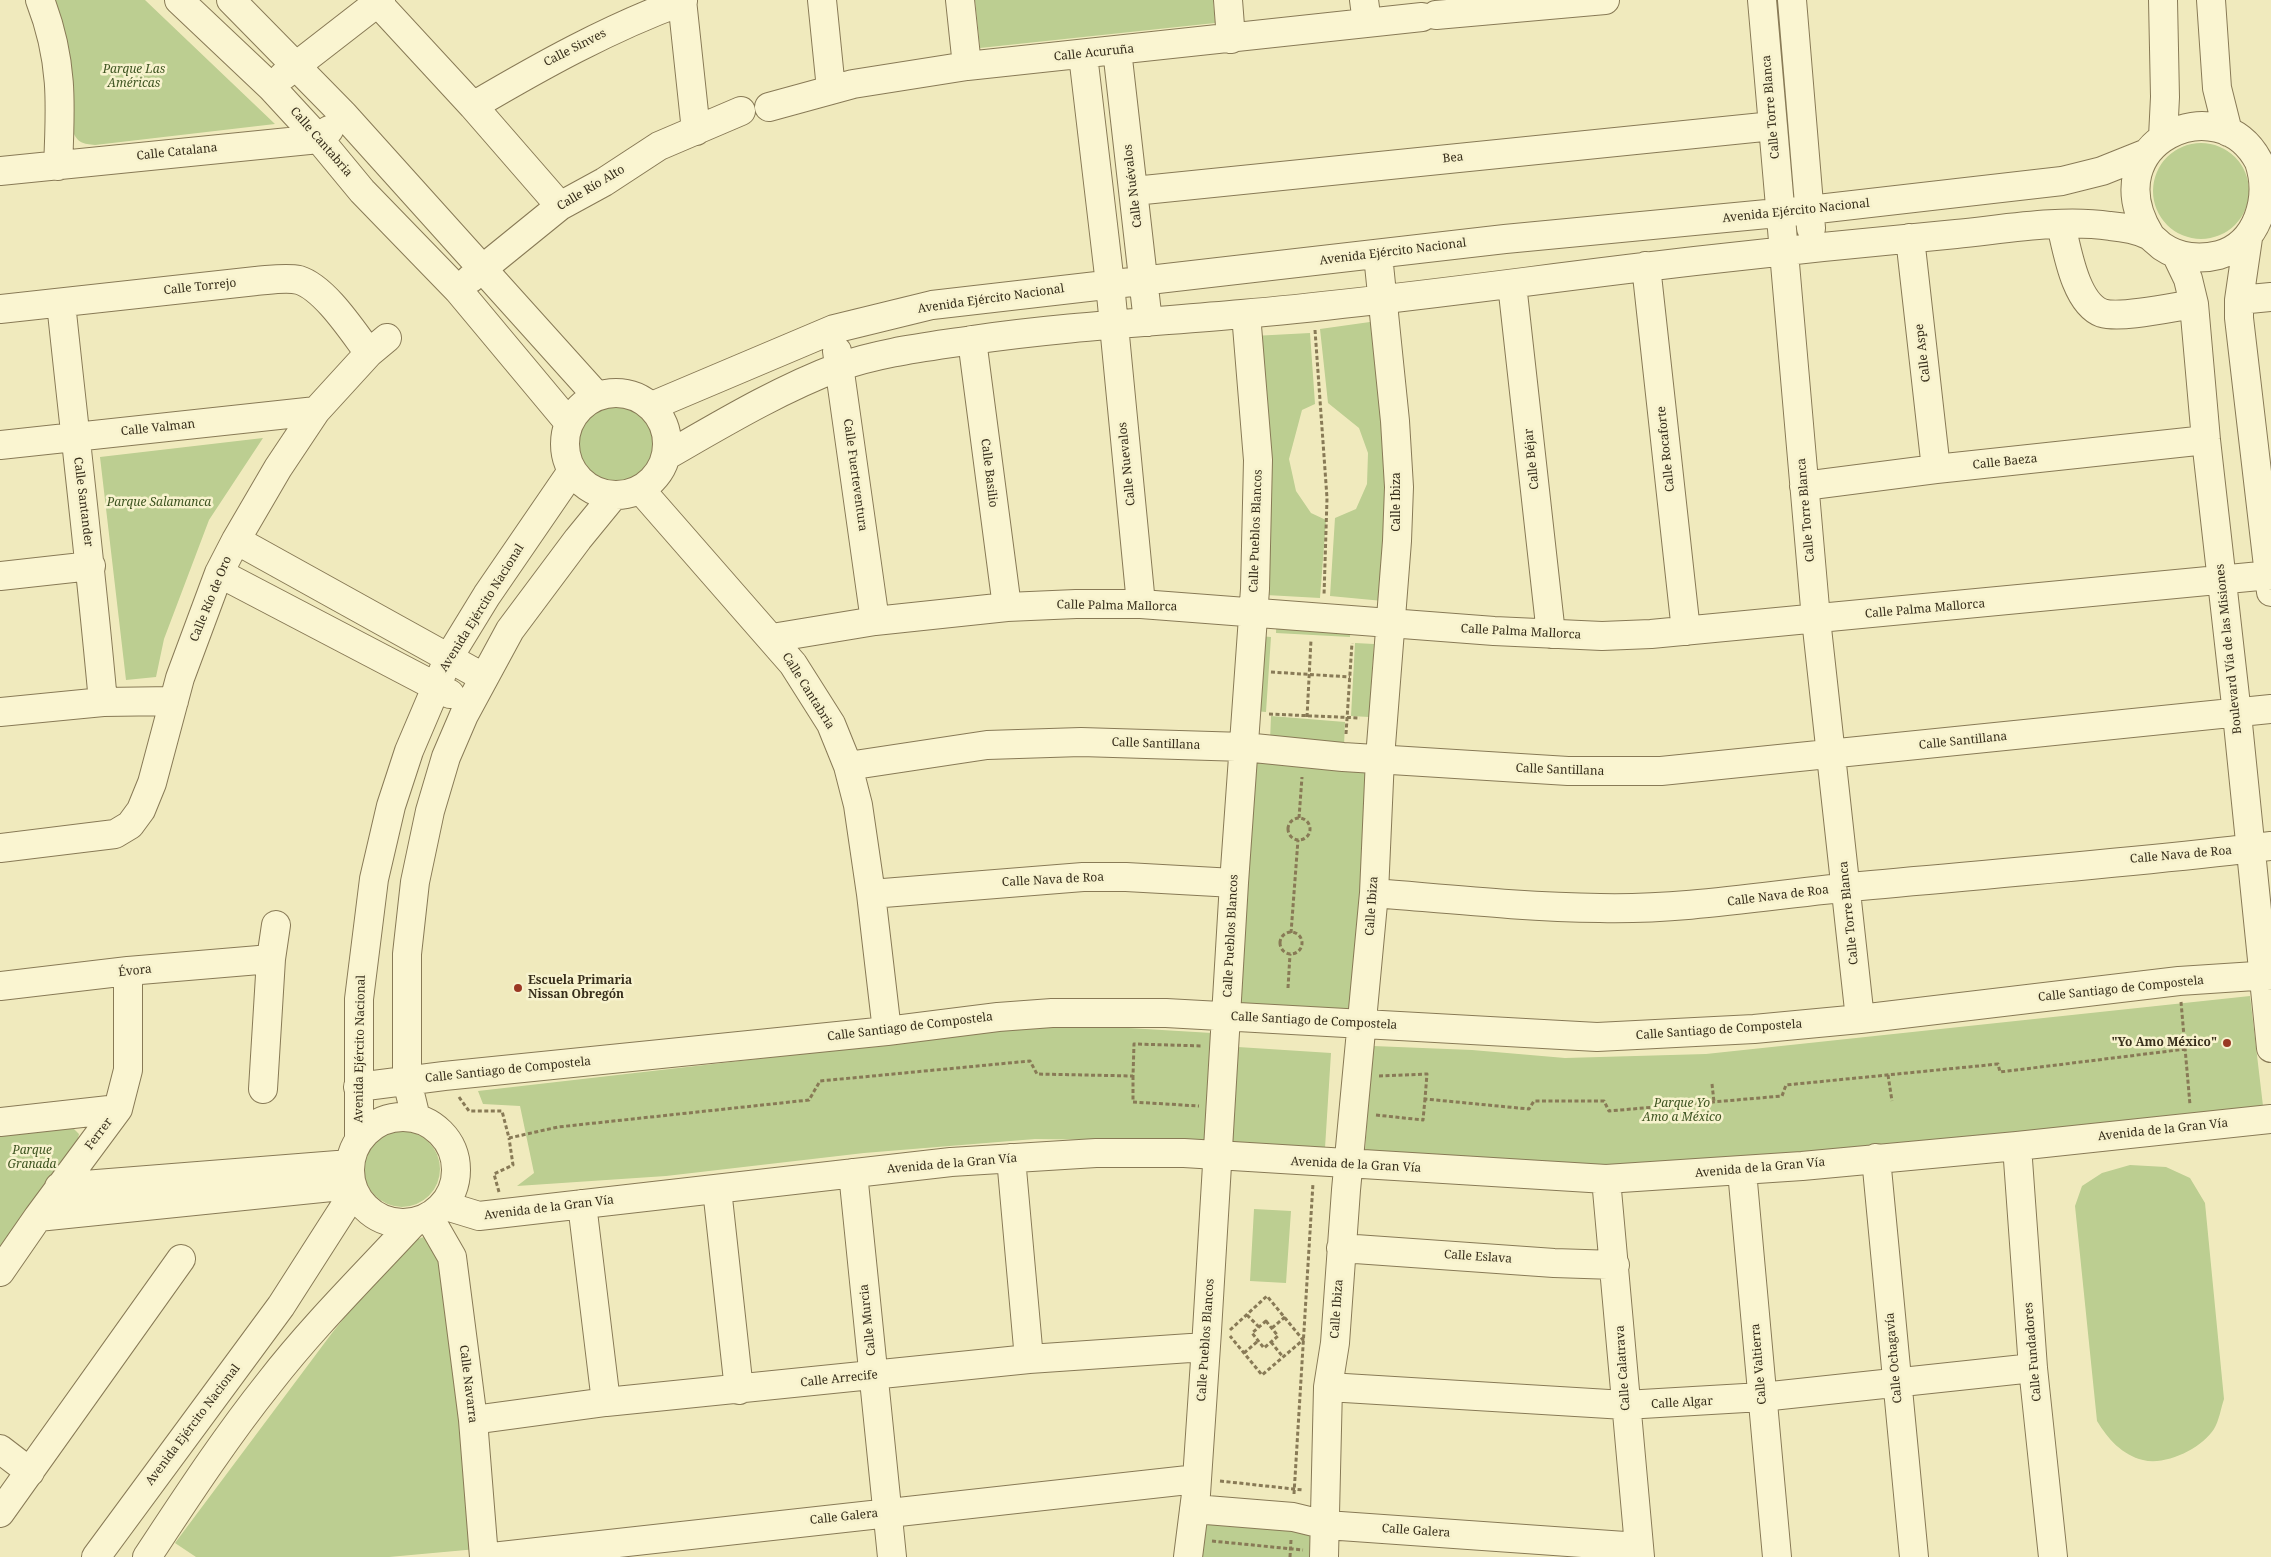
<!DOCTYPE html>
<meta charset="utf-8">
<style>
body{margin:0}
canvas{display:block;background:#f0eabd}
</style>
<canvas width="2271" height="1557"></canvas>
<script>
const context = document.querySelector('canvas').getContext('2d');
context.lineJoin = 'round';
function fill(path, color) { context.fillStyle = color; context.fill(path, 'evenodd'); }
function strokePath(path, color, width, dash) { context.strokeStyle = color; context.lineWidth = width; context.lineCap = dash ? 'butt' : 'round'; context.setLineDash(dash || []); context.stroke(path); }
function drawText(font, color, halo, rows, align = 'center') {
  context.font = font + ' "Noto Serif",serif'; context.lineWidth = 5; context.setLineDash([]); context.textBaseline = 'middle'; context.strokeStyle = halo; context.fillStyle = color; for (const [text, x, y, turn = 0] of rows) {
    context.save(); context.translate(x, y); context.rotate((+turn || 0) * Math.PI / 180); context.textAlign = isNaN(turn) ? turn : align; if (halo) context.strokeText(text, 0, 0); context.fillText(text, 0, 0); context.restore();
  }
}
const green = new Path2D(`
 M53 0H145L275 124 95 145C83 144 78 143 73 132L72 83 62 22Z
 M975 0H1213L1215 23 980 48Z
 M2153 191a48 48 0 1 1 96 0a48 48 0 1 1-96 0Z
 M1377 321 1391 472 1383 601 1330 596 1335 518 1356 509 1367 484 1368 453 1359 428 1328 403 1320 329Z
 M1310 333 1315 404 1302 410 1289 459 1296 491 1311 513 1326 520 1320 598 1266 595 1271 529 1253 336Z
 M574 441a42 42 0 1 1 84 0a42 42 0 1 1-84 0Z
 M263 438 209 520 164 639 156 677 126 680 100 457Z
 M1277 608 1351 613 1350 637 1276 633Z
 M1248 635 1271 637 1266 712 1243 710Z
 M1355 643 1374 644 1369 717 1351 716Z
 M1271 716 1345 722 1344 746 1270 741Z
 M1252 757 1370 763 1354 1021 1236 1014Z
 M2250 996 2263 1106 1679 1168H1607L1365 1150 1373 1046 1472 1050 1565 1058 1706 1054Z
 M1062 1024 1212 1033 1205 1141 1035 1139 864 1153 666 1176 517 1186 534 1173 520 1106 483 1104 478 1091Z
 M1238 1047 1331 1053 1325 1148 1232 1142Z
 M67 1122 79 1134 75 1152 0 1261V1128Z
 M364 1169a38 38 0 1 1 76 0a38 38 0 1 1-76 0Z
 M2130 1165 2166 1167 2190 1178 2205 1203 2224 1399C2221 1408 2219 1421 2214 1429 2202 1448 2166 1466 2143 1460 2122 1455 2108 1439 2097 1421L2075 1206 2082 1186 2102 1173Z
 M1254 1209 1291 1211 1286 1283 1250 1281Z
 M435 1233 448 1244 477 1549 389 1557H196L175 1543 332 1333 404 1244Z
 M1204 1519 1322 1530 1320 1557H1201Z`);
const path = new Path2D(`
 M1315 330 1327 498 1324 596
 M1271 672 1350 677
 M1269 714 1360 718
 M1307 717 1311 640
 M1346 734 1352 643
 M1299 818 1302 777
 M1288 829a11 11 0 1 1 22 0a11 11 0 1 1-22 0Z
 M1280 943a11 11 0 1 1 22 0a11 11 0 1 1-22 0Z
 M1291 933 1298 840
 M1288 988 1290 954
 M2181 1002 2190 1105
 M1888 1075 1892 1101
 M1133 1076V1102L1199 1106
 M1379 1076 1427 1074 1425 1099 1529 1109 1534 1101H1604L1609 1111 1782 1096 1786 1085 1998 1064 2000 1072 2186 1049
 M1712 1084 1714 1102
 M459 1097 469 1111H502L509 1138 558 1127 809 1100 820 1081 1030 1061 1037 1074 1133 1076 1134 1044 1203 1046
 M1376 1115 1423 1120 1425 1099
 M499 1192 494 1174 513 1165 509 1138
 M1247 1315 1259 1327
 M1266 1321 1278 1336 1264 1348 1252 1333Z
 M1272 1328 1285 1317
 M1230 1330 1267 1296 1303 1340 1262 1375 1230 1336
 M1271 1342 1283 1357
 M1244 1353 1258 1341
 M1220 1481 1303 1490
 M1294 1494 1313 1183
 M1212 1541 1303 1550
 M1290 1557 1291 1540`);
const minor = new Path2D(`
 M40 0C63 59 61 104 58 166
 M179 0 271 87 319 139 362 191 458 290 569 423
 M231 0 344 115 597 396
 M682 0 696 131
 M822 0 831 89
 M960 0 967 66
 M1228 0 1231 39
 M1364 0 1367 23
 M1762 0 1816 619 1860 1019
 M1792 0 1811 228
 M2163 0 2165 97 2163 137
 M2211 0 2217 88 2228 132
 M377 2 473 106 560 206
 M1436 15 1605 0
 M1117 50 1148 322
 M1083 55 1110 284 1141 604
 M283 76 381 0
 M473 106C541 66 609 28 683 1
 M769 107 853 84 967 66 1422 17
 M0 171 319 139 329 130
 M1134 191 1773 126
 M2061 225C2067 249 2075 303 2102 313 2121 319 2173 307 2194 304
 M1910 238 1936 469
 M2248 238 2239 300V318L2271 592
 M2176 254 2188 279 2194 304 2206 440 2237 714 2271 1048
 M1646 266 1686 631
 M470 279 560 206 604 182 659 146 741 111
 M1512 284 1551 634
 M2239 300 2271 297
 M61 303C75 436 91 568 103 702
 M0 309 256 281C270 280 286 277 299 280 325 288 353 332 369 353
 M972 340 1007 607
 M837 351 875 621
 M565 444a51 51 0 1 1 102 0a51 51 0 1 1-102 0Z
 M652 406 834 329 932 305 1505 239 1809 210 2062 181 2102 171 2147 153
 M0 445 316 411
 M666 456C720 425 780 389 839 367 881 352 927 347 972 340 1061 327 1152 322 1242 314 1394 301 1544 278 1695 261 1782 251 1869 242 1956 234 2006 229 2060 219 2110 226 2122 227 2138 230 2148 235 2151 236 2160 245 2163 247 2179 258 2200 260 2219 255 2258 244 2271 198 2259 162 2220 85 2093 142 2150 235
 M1804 486 1936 469 2206 440
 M640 489 793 664 831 724 848 766 858 805 871 894 887 1031
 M236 540 483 677
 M219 573 450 694
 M0 576 91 566
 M772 638 875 621 1007 607 1076 604H1141L1494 631 1602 636 1651 634 2271 575
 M0 712 103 702 174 701
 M848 766 987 745 1081 742 1244 747 1343 757 1568 771H1661L2271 709
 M0 848 115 834 130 825 141 810 152 783 180 678 219 573 236 540 278 468 316 411 369 353 387 338
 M1374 893C1449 899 1524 907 1600 908 1688 910 1774 894 1861 886 1998 873 2135 863 2271 846
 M871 894 1083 877H1126L1234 883
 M0 986 128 971 271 959
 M358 1087 444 1076 887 1031 998 1017 1052 1013H1166L1597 1037 1754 1029 1860 1019 2179 981 2271 975
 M263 1089 271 959 276 925
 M350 1170a53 53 0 1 1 106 0a53 53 0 1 1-106 0Z
 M416 1118 407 1081V954L415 882 430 811 446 757 464 715 510 630 578 539 614 495
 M0 1122 118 1109
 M359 1139V999L374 879 391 806 409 751 449 657 487 595 572 471
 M2017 1146 2033 1368 2053 1557
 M1011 1158 1029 1359
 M1876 1158 1914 1557
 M1742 1171 1777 1557
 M853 1173 892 1557
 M1606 1179 1640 1557
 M59 1187 350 1164
 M717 1189 739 1390
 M582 1204 606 1402
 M443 1205 479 1216 951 1162 1096 1153H1184L1606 1179 1802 1166 2017 1146 2271 1119
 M38 1217 351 1185
 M429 1217 452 1257 473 1420 484 1557
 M1341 1248 1554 1263 1615 1265
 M0 1272 38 1217 118 1109 128 1070V971
 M1328 1387 1625 1405 1762 1397 2033 1368
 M473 1420 606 1402 1029 1359 1205 1347
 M0 1449 30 1472
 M1194 1509 1293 1517 1326 1525 1639 1547
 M0 1513 181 1259
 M96 1557 281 1306 354 1192
 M147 1557C186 1498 225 1438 269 1383 313 1326 365 1275 414 1222
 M492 1557 1197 1479
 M1188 1557 1196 1494 1207 1331 1234 883 1255 589 1258 460 1246 314
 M1324 1557 1328 1387 1335 1343 1346 1190 1374 893 1380 758 1397 541 1399 487 1395 421 1378 255`);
const markers = [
 [518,988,5,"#9a3823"],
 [2227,1043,5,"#9a3823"]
];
const streetNames = [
 ["Calle Sinves",575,48,-27],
 ["Calle Acuruña",1094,53,-6],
 ["Calle Torre Blanca",1771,107,-95],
 ["Calle Cantabria",321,142,49],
 ["Calle Catalana",177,152,-6],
 ["Bea",1453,158,-6],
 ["Calle Nuévalos",1133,186,-97],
 ["Calle Río Alto",591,188,-31],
 ["Avenida Ejército Nacional",1796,211,-6],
 ["Avenida Ejército Nacional",1393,252,-7],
 ["Calle Torrejo",200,287,-6],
 ["Avenida Ejército Nacional",991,299,-8],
 ["Calle Aspe",1923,353,-97],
 ["Calle Valman",158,428,-6],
 ["Calle Rocaforte",1666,449,-96],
 ["Calle Béjar",1532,459,-96],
 ["Calle Baeza",2005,462,-6],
 ["Calle Nuevalos",1127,464,-96],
 ["Calle Basilio",989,473,83],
 ["Calle Fuerteventura",855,475,82],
 ["Calle Santander",83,502,83],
 ["Calle Ibiza",1397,502,-90],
 ["Calle Torre Blanca",1806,510,-95],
 ["Calle Pueblos Blancos",1256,531,-88],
 ["Calle Río de Oro",211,599,-68],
 ["Calle Palma Mallorca",1117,606,1],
 ["Avenida Ejército Nacional",482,608,-58],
 ["Calle Palma Mallorca",1925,609,-5],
 ["Calle Palma Mallorca",1521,632,3],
 ["Boulevard Vía de las Misiones",2229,649,-96],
 ["Calle Cantabria",808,691,58],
 ["Calle Santillana",1963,741,-6],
 ["Calle Santillana",1156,744,2],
 ["Calle Santillana",1560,770,2],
 ["Calle Nava de Roa",2181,855,-5],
 ["Calle Nava de Roa",1053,880,-3],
 ["Calle Nava de Roa",1778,896,-7],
 ["Calle Ibiza",1372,906,-86],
 ["Calle Torre Blanca",1849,913,-96],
 ["Calle Pueblos Blancos",1231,936,-87],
 ["Évora",135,971,-6],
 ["Calle Santiago de Compostela",2121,989,-6],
 ["Calle Santiago de Compostela",1314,1021,3],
 ["Calle Santiago de Compostela",910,1027,-7],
 ["Calle Santiago de Compostela",1719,1030,-4],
 ["Avenida Ejército Nacional",360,1049,-89],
 ["Calle Santiago de Compostela",508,1070,-6],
 ["Avenida de la Gran Vía",2163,1130,-6],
 ["Ferrer",99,1134,-53],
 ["Avenida de la Gran Vía",952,1164,-5],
 ["Avenida de la Gran Vía",1356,1165,3],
 ["Avenida de la Gran Vía",1760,1168,-5],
 ["Avenida de la Gran Vía",549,1208,-7],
 ["Calle Eslava",1478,1257,4],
 ["Calle Ibiza",1337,1309,-86],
 ["Calle Murcia",868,1320,-96],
 ["Calle Pueblos Blancos",1206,1340,-86],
 ["Calle Fundadores",2033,1352,-95],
 ["Calle Ochagavía",1894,1358,-95],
 ["Calle Valtierra",1759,1364,-95],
 ["Calle Calatrava",1623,1368,-94],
 ["Calle Arrecife",839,1379,-6],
 ["Calle Navarra",468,1384,83],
 ["Calle Algar",1682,1403,-3],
 ["Avenida Ejército Nacional",193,1425,-53],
 ["Calle Galera",844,1517,-6],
 ["Calle Galera",1416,1531,4]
];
const parkNames = [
 ["Parque Las",134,70],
 ["Américas",134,84],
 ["Parque Salamanca",159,503],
 ["Parque Yo",1682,1104],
 ["Amo a México",1682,1118],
 ["Parque",32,1151],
 ["Granada",32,1165]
];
const poiNames = [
 ["Escuela Primaria",528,981],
 ["Nissan Obregón",528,995],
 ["\"Yo Amo México\"",2217,1043,"right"]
];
fill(green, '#bcce91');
strokePath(minor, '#887a56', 30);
strokePath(path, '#887a56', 3, [4, 2.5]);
strokePath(minor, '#faf5d1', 28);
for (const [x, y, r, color] of markers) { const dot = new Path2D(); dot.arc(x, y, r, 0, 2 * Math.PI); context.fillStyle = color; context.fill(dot); strokePath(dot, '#f7f2cd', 2); }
drawText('12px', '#372e1b', '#f7f2cd', streetNames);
drawText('italic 12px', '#3e5421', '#f7f2cd', parkNames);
drawText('bold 12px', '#372e1b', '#f7f2cd', poiNames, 'left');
</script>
